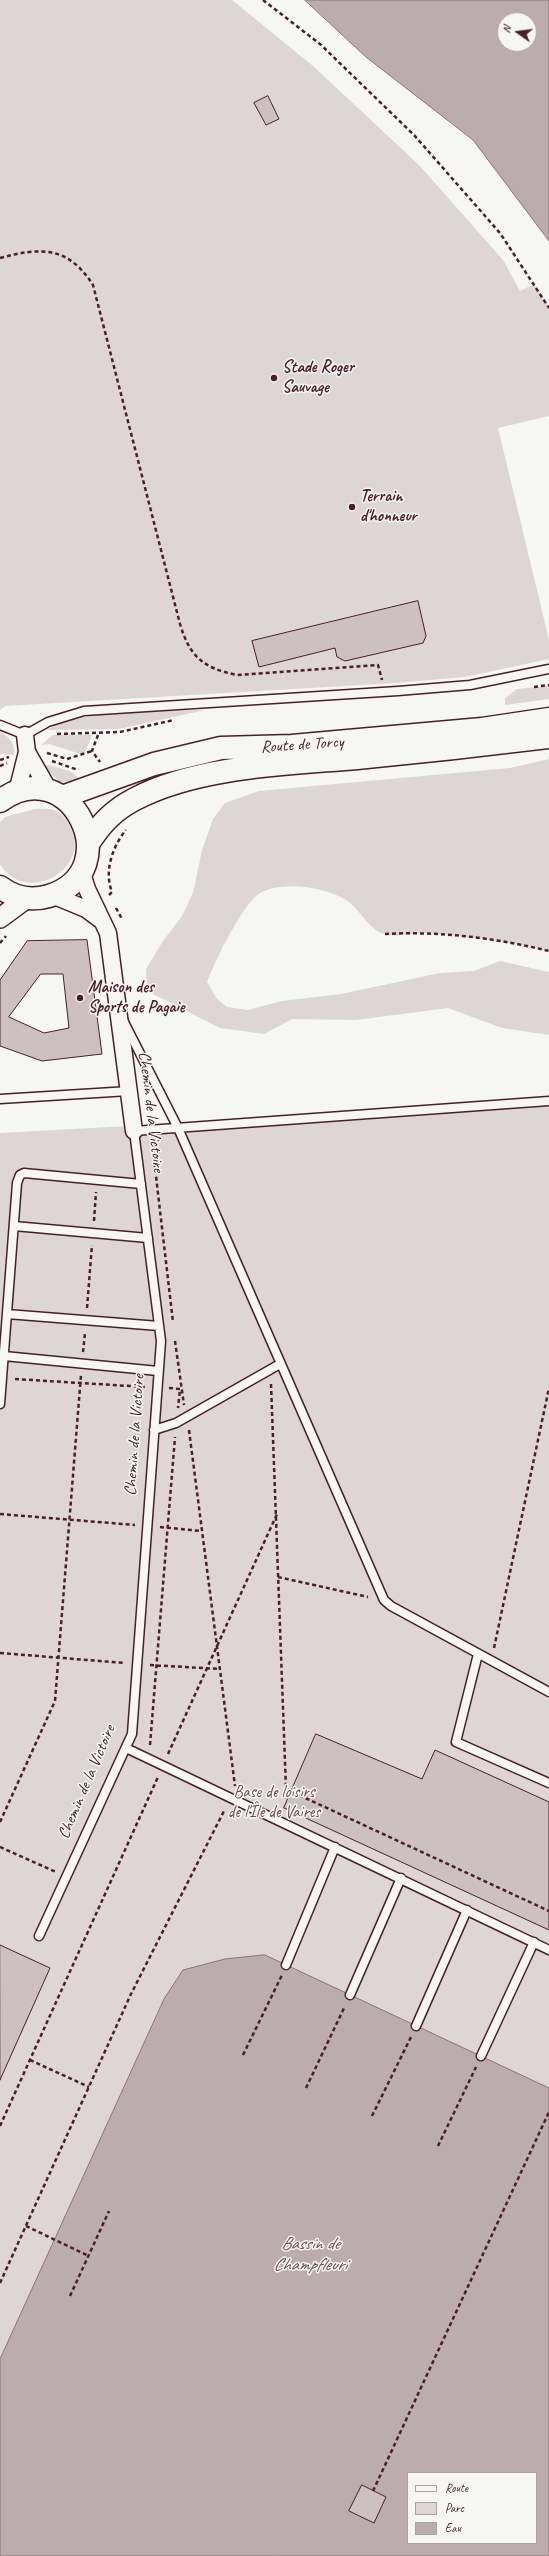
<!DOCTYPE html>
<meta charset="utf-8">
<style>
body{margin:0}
#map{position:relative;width:549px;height:2556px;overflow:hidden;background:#f6f6f2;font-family:Caveat,sans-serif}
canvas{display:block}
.legend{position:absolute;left:407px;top:2472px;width:130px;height:72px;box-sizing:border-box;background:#f6f6f2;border:1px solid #b1a0a2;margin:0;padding:5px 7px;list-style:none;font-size:12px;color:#4a1f2b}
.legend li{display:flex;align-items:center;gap:8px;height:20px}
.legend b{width:20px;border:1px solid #b1a0a2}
.north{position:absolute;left:497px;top:12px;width:40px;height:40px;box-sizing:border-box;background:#f6f6f2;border:1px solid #b1a0a2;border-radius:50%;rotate:284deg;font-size:11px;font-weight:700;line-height:16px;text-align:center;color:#4a1f2b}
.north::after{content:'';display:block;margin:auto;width:14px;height:18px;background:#4a1f2b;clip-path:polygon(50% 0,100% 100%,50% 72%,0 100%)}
</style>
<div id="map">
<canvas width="549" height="2556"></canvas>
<ul class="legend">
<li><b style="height:5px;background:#f6f6f2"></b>Route</li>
<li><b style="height:11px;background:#ddd6d5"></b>Parc</li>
<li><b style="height:11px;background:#bbadae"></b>Eau</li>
</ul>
<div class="north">N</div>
</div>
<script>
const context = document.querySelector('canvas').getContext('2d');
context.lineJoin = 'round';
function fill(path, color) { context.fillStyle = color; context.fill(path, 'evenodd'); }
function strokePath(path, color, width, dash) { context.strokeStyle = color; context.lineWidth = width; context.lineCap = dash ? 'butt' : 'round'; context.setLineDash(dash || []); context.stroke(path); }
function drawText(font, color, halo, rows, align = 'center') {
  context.font = font + ' Caveat,sans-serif'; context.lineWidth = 3; context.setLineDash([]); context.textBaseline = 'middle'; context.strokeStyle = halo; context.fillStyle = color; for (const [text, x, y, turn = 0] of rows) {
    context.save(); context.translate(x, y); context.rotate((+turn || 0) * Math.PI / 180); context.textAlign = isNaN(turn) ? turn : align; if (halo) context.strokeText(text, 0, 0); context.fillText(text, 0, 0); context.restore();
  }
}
const green = new Path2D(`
 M0 0H232L313 66 419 165 503 260 520 291 530 286H537L549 308V416L498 428 549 640V659L465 677 395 683 5 706 0 710Z
 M549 686V699L505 705V698L517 689Z
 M202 710H205L119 729 46 730C85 708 157 712 202 710Z
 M0 732C9 736 16 744 14 755L0 754Z
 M53 735H92L84 755 49 744 41 745Z
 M549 759V951C508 941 468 936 426 933 414 932 396 938 384 934 368 929 360 909 346 900 326 887 273 878 254 898 237 916 216 959 207 982L217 999 227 1007 248 1010 282 1001 341 994 440 973 474 971 500 961 549 972V1035L502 1028 448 1008 356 1020 292 1019 264 1034 220 1028 147 991 146 969 163 941 182 916 193 893 202 850 213 819 225 803 259 791 510 768Z
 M50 765 70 771 83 781 60 782 43 766Z
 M35 809C41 809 51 808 56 811 63 814 67 821 70 827 93 870 24 906 0 864V822L5 817Z
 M549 1103V2556H0V1133ZM408 2473H536V2543H408Z`);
const water = new Path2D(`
 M305 0H549V241L473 140 366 57ZM505 20H529V44H505Z
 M265 1955 549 2088V2556H0V2359L164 1999 183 1970 225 1959ZM408 2473H536V2543H408Z`);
const building = new Path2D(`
 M268 96 279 119 266 125 254 103Z
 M418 601 426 636 423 643 345 661 337 657 335 648 259 667 252 641Z
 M87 940 102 1054 42 1061 0 1046V980L27 941ZM41 974H63L69 1028 44 1033 9 1017Z
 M316 1734 422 1779 435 1750 549 1802V1930L284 1808Z
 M0 1945 50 1968 0 2080Z
 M362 2485 386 2497 374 2523 349 2511Z`);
const path = new Path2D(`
 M263 0 320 44 414 135 500 233 549 308
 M0 258C41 247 68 246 93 285L180 624C190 657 203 668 237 675L378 665 382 680
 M534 687 549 685
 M57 734 120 732 174 720
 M98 735 92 751 100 762
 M47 753 67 759 92 751
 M0 760 9 757
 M52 761 78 770
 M0 766 7 763
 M109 895 112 892C104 872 112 847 126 830
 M116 908 122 919
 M385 934C441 931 495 938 549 951
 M0 943 6 936
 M152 1142 173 1322
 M94 1221 96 1192
 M87 1308 92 1245
 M175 1341 184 1405
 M83 1352 85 1333
 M15 1379 146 1387
 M271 1384 286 1789 549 1911
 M169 1388 180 1389 178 1408
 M189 1430 235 1786
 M0 1514 135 1525
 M160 1527 201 1531
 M278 1577 368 1597
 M494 1648 549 1388
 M0 1653 125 1663
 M150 1665 220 1669
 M150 1745 175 1437
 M168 1754 277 1514
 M0 1822 55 1701 81 1375
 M0 1847 56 1872
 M243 2055 282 1975
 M30 2060 89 2087
 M306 2088 345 2006
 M372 2116 411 2037
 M0 2126 158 1777
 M438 2146 476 2067
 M26 2226 89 2256
 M0 2283 131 1994 225 1809
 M70 2296 109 2211
 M373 2491 549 2112`);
const service = new Path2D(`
 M0 725 25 735 48 722 84 711 398 691 470 685 549 669
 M124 1022 178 1128 384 1600 391 1606 549 1692
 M0 1099 129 1091
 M14 1226 148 1238
 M7 1314 159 1326
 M4 1356 158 1371
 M0 1404 17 1183 20 1175 24 1173 141 1184
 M154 1430 176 1423 280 1364
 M478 1654 456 1742 549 1783
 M126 1748 549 1950
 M39 1936 132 1734 161 1341 134 1131 549 1101
 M286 1965 335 1847
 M350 1995 401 1878
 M416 2026 467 1910
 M481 2056 534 1942`);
const minor = new Path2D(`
 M27 752 50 792
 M17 792 27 752 25 735
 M81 870 87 889 108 933 134 1131
 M52 895 86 909 101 920`);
const tertiary = new Path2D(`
 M0 918 27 898`);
const secondary = new Path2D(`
 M62 797 154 764 221 748 292 746 482 729 549 719
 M0 801C70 749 130 871 49 896 32 901 14 898 0 887
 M88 844C101 823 114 810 135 799 198 766 287 764 357 758 421 752 485 745 549 737`);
const markers = [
 [274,378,4,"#4a1f2b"],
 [352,507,4,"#4a1f2b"],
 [80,998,4,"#4a1f2b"]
];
const poiNames = [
 ["Stade Roger",282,368],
 ["Sauvage",282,388],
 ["Terrain",360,497],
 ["d'honneur",360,517],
 ["Maison des",88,988],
 ["Sports de Pagaie",88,1008]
];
const streetNames = [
 ["Route de Torcy",302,745,-4],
 ["Chemin de la Victoire",151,1112,83],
 ["Chemin de la Victoire",135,1435,-86],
 ["Chemin de la Victoire",87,1782,-67]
];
const parkNames = [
 ["Base de loisirs",274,1793],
 ["de l'Île de Vaires",274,1813]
];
const waterNames = [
 ["Bassin de",310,2244],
 ["Champfleuri",310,2265]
];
fill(green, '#ddd6d5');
fill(water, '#bbadae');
strokePath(water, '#8e747a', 1);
fill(building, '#ccc1c0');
strokePath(building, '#4a1f2b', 1);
strokePath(service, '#4a1f2b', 11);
strokePath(minor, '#4a1f2b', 19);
strokePath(tertiary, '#4a1f2b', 22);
strokePath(secondary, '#4a1f2b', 25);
strokePath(path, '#4a1f2b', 2.5, [4, 3]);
strokePath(service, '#f6f6f2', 8);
strokePath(minor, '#f6f6f2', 16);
strokePath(tertiary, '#f6f6f2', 19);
strokePath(secondary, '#f6f6f2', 22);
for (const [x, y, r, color] of markers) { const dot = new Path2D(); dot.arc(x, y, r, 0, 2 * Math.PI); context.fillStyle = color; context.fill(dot); strokePath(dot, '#f6f6f2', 1.5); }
drawText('bold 17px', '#4a1f2b', '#f6f6f2', poiNames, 'left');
drawText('17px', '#4a1f2b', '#f6f6f2', streetNames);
drawText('17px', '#6f4d56', '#f6f6f2', parkNames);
drawText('italic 18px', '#6c4a52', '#f6f6f2', waterNames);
</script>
